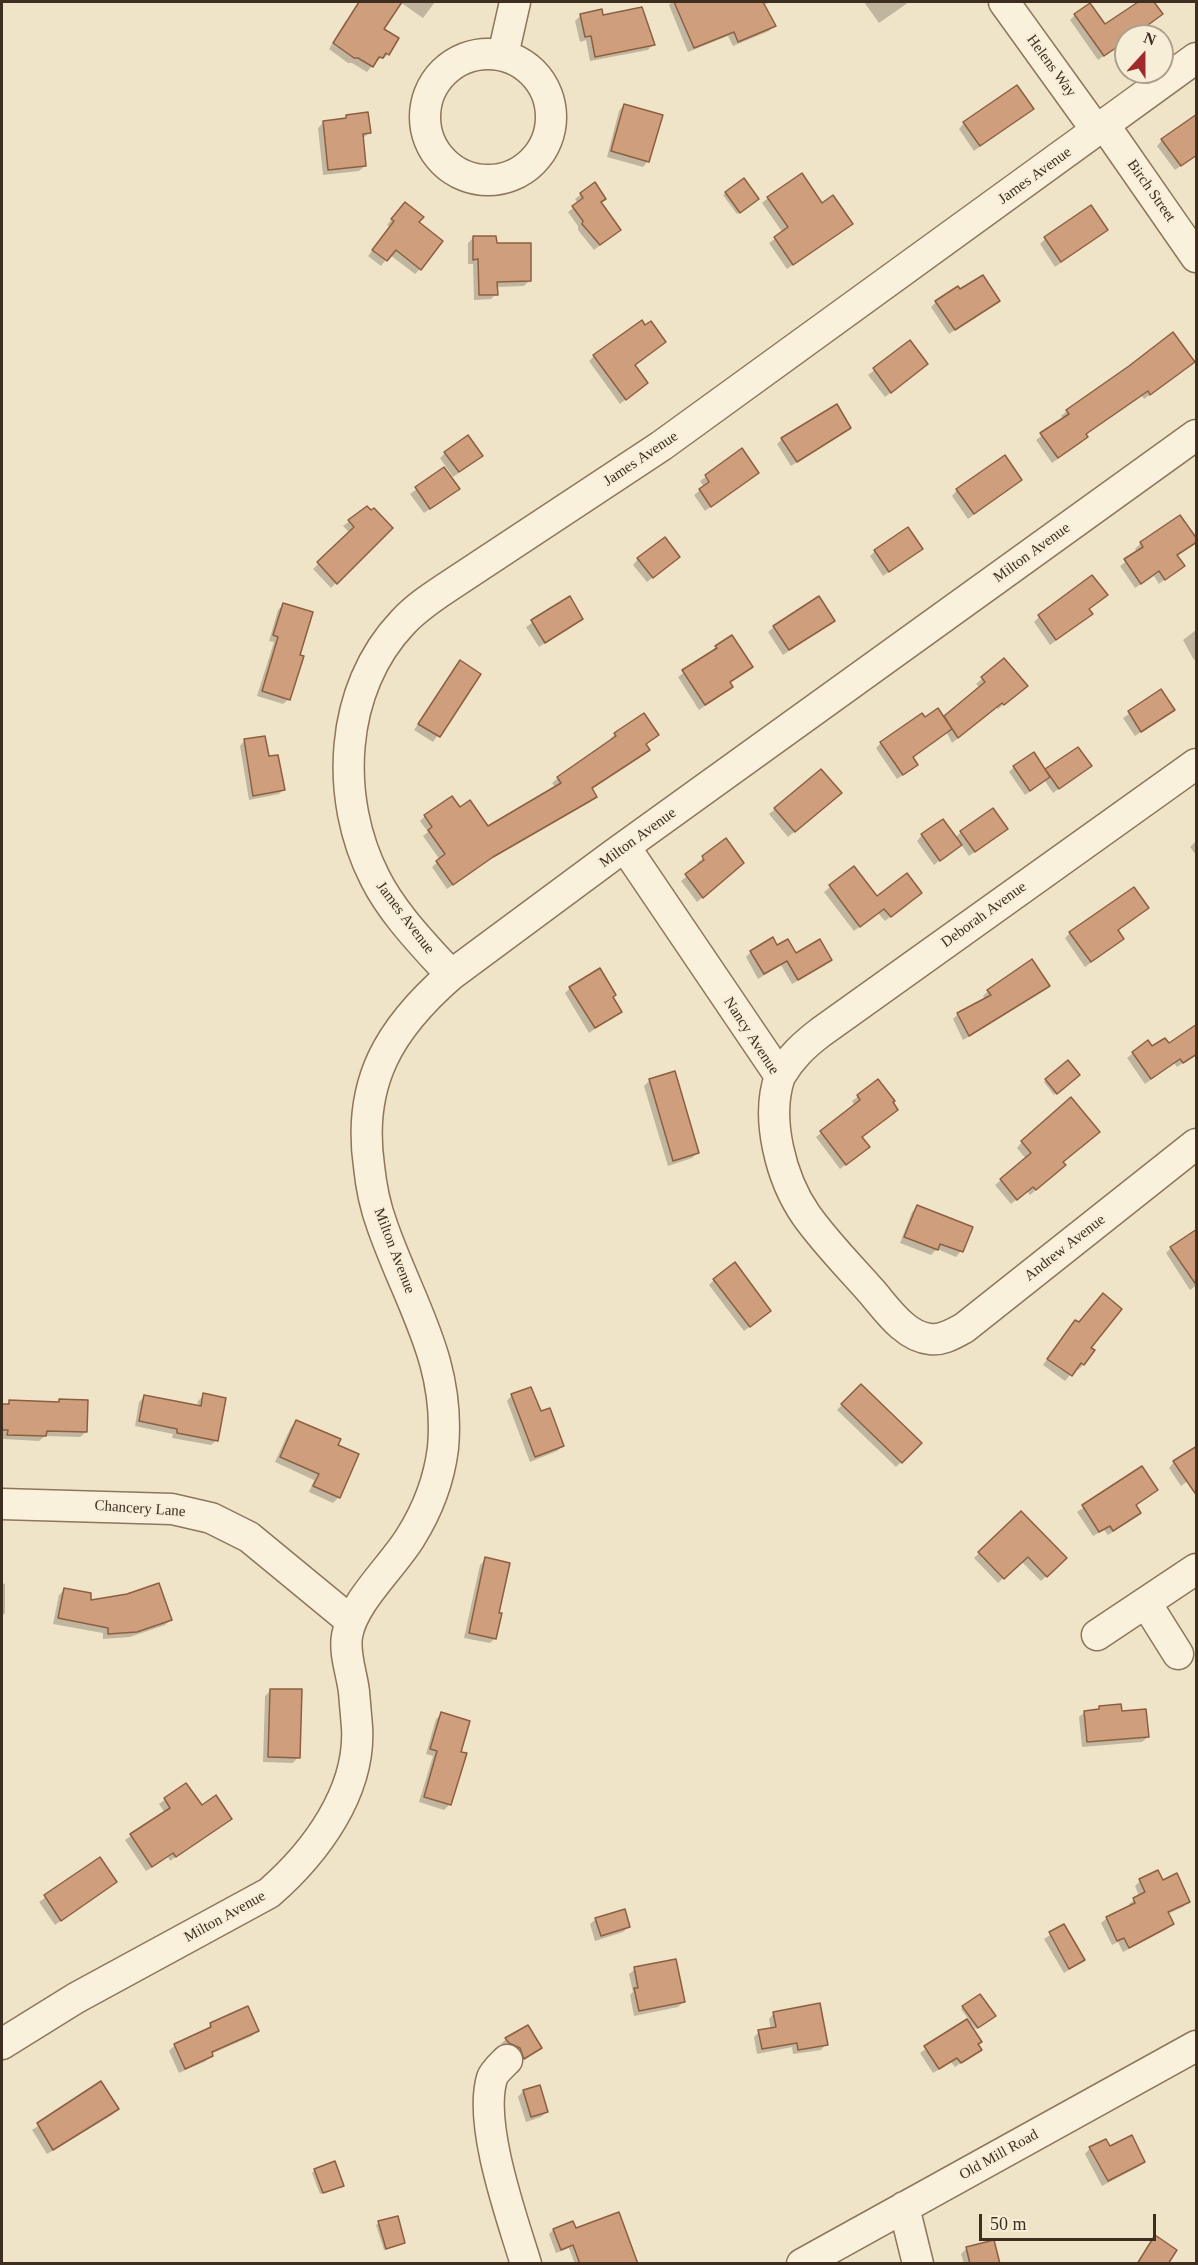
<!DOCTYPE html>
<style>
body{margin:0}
#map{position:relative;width:1198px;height:2265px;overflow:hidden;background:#f0e4c8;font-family:"Times New Roman",serif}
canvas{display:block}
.frame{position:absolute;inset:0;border:3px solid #3d2e20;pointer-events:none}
.north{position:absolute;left:1114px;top:24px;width:60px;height:60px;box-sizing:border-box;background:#f7eed8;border:2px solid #ada18e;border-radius:50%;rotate:21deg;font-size:16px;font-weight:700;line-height:24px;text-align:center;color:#3d2e20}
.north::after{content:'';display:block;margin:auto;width:21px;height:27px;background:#9e2a2b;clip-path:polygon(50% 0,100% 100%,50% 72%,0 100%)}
.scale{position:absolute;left:979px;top:2214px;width:177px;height:27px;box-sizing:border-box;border:3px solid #3d2e20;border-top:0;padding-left:8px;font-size:18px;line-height:21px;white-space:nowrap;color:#3d2e20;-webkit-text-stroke:4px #f7eed8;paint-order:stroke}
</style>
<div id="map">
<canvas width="1198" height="2265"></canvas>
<div class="frame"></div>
<div class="north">N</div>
<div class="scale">50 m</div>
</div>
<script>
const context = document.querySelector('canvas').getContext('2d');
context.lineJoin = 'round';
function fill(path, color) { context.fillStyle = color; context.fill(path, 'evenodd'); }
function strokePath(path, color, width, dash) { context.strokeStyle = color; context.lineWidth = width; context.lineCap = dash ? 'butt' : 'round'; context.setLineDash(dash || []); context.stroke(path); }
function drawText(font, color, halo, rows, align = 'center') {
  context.font = font + ' "Times New Roman",serif'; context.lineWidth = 4.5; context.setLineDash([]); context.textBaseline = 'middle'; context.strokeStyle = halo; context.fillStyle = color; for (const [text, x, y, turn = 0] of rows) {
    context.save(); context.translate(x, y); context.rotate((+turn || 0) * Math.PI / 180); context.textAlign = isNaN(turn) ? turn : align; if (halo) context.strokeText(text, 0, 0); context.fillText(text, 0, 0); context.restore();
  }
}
const shadow = new Path2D(`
 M377 2H435L423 18 400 2 382 29 388 54 383 59 381 58 375 62 367 72 352 63H348L329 49 345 22 351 17 362 23Z
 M672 2H771L763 5 774 26 769 31 733 46 728 36 688 52 669 5Z
 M864 2H909L879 23Z
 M1140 2H1152L1161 14 1133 36H1126V41L1098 60 1070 20 1075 15 1105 27Z
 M581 15 602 16 653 44 648 50 590 61 586 40 580 42 575 21Z
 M624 105 648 161 643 167 607 157 619 111Z
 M1032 109 974 151 959 129 964 123Z
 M347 116 369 133 362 139 365 166 359 171 323 175 318 128 324 122 342 120Z
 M1162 140 1196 155 1175 170 1157 146Z
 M743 180 755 201 737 214 723 195Z
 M594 184 600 203 620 230 594 250 578 230V226L568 212 578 204 575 199Z
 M768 198 821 205 851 224 787 269 769 243 783 233 762 203Z
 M400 209 417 222 420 269 415 274 390 255 381 266 368 256 390 227 387 225Z
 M1106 230 1055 267 1040 244 1045 239Z
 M473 238 495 245 530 280 524 286 496 287V294L491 299 474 300 473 264H468V243Z
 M998 301 949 334 931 307 936 302Z
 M664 342 633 366 646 383 620 404 589 361 594 356Z
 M910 342 921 369 885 397 868 375Z
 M1130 367H1188L1144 399 1142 396 1085 435 1086 437 1081 443 1052 463 1036 440 1064 419 1061 416 1067 411Z
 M850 428 791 466 777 444 782 439Z
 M742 451 757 473 705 511 694 495 704 487 700 481Z
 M445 453 476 461 453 477 440 458Z
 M444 469 452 494 424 513 410 494Z
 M1020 480 968 519 952 496 957 490Z
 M367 508 391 528 331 588 313 569 350 533 343 526Z
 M1180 517 1196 541 1176 556 1183 566 1159 584 1154 576 1135 588 1120 566 1138 553 1135 549 1141 543Z
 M921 549 883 576 870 556 875 551Z
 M638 559 673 562 647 582 633 565Z
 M1106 595 1088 610 1085 619 1050 645 1034 622 1039 617Z
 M569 598 582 619 539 647 526 627Z
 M284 604 298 656 289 699 283 704 257 696 274 642 269 641 278 610Z
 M833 620 783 655 768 632 774 627Z
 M1196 630V659L1194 660 1183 640Z
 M716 647 751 667 729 683 731 687 726 692 699 710 678 677Z
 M1004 660 1020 691 998 709 996 707 952 743 946 731 906 760 911 770 897 779 876 748 881 743 924 719H943L980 688 976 684Z
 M460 662 479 675 433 742 414 730Z
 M1161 691 1173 710 1135 736 1123 718Z
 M615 734 657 735 591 789 595 797 590 802 486 862 447 889 432 867 440 860 423 836 428 832 420 821 425 816 460 809 488 828 556 788 552 783 558 778 611 741 610 739Z
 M244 741 268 758 284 789 279 794 249 800 240 746Z
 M1090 766 1053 793 1045 781 1025 795 1009 772 1014 767 1045 772Z
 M834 799 788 837 769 814 775 809Z
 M961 832 1000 834 969 856 961 844 934 865 917 841 922 835 955 838Z
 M725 840 737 868 697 902 681 881 699 866 697 863 703 858Z
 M1196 841V855L1190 847Z
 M854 868 877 898 920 893 885 921 878 913 854 931 824 892Z
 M1147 908 1117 931 1122 939 1117 944 1085 967 1065 938 1070 933Z
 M777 947 795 955 830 960 825 965 792 984 781 965 758 979 746 957 751 952Z
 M1048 986 1043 991 963 1040 953 1019 958 1014 985 1000 983 996 988 991Z
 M570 988 611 998 620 1012 589 1033 565 993Z
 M1169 1046 1196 1054 1177 1067 1174 1063 1145 1084 1127 1058 1133 1053Z
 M1076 1077 1054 1095 1044 1082 1046 1080Z
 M650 1080 697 1153 692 1158 668 1166 644 1086Z
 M878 1081 861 1137 862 1152 840 1169 816 1137 855 1106 852 1101Z
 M1022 1142 1062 1163 1059 1171 1030 1195 1027 1191 1011 1204 995 1185 1026 1159 1017 1148Z
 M917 1207 961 1251 956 1257 937 1249 931 1255 900 1243 912 1212Z
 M1196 1236V1286L1190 1290 1166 1253 1171 1248Z
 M714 1280 764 1316 744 1331 709 1285Z
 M1070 1327 1093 1351 1083 1365 1078 1370 1075 1369 1065 1381 1043 1365Z
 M861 1386 920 1443 896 1467 837 1410Z
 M204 1395 217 1440 211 1445 172 1438 173 1434 135 1426 139 1402 144 1397 197 1407 198 1401Z
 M512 1395 540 1413 563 1446 557 1451 530 1462 507 1401Z
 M10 1401 57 1404 60 1401 86 1432 80 1437 45 1436 39 1441 3 1439 2 1405 6 1406Z
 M296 1422 336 1446 339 1497 333 1503 309 1492 314 1480 275 1462 291 1427Z
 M1174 1462 1196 1475 1181 1486 1169 1468Z
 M1142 1468 1156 1490 1134 1506 1139 1513 1134 1518 1108 1535 1104 1530 1093 1536 1077 1512Z
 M1021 1513 1065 1558 1041 1581 1021 1561 998 1583 974 1558Z
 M486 1559 497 1614 495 1638 490 1643 464 1638 480 1565Z
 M2 1583 5 1584V1613L2 1616Z
 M64 1590 89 1602 170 1620 165 1625 130 1637 103 1639V1633L53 1624 59 1595Z
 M271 1690 298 1757 293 1763 263 1762 265 1696Z
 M1099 1708 1120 1713 1148 1737 1142 1742 1082 1747 1079 1717 1085 1712 1096 1711Z
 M442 1714 459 1753 450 1804 444 1810 419 1802 433 1756 426 1754 436 1719Z
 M185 1785 201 1807 231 1819 170 1861 168 1857 146 1871 125 1840 165 1813 159 1804Z
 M100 1859 115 1882 55 1925 39 1902Z
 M1140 1881 1162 1882 1189 1901 1183 1907 1168 1914 1172 1923 1167 1929 1123 1952 1118 1942 1112 1945 1101 1923 1107 1918 1130 1907 1129 1904 1139 1896 1135 1886Z
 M596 1919 628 1927 623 1932 595 1941 590 1924Z
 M1064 1926 1083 1960 1064 1973 1044 1939Z
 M635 1969 683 2002 678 2007 634 2016 630 1995 633 1992 629 1974Z
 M963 2007 992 2018 976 2029 970 2022 968 2023 980 2050 955 2067 951 2062 933 2073 920 2053 969 2020 961 2009Z
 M774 2013 826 2044 821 2050 793 2054 792 2047 757 2054 754 2037 759 2032 771 2030 769 2019Z
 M211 2024 257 2030 252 2036 211 2054 206 2061 179 2073 169 2051 174 2046 206 2031Z
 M506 2039 540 2048 518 2063 501 2044Z
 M101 2083 117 2109 112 2115 47 2154 32 2130Z
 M539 2087 547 2112 541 2117 526 2122 518 2097 523 2091Z
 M1090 2148H1109L1144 2161 1138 2167 1102 2186 1085 2154Z
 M315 2170 342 2185 320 2194 312 2173Z
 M379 2223 404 2243 384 2250 376 2225Z
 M572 2223 575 2230 636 2264H575L569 2248 556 2253 549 2234 553 2230Z
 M967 2248 998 2264H964L961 2254Z`);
const building = new Path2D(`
 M359 2H402L384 29 399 38 389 55 386 53 383 58 379 57 373 67 358 58H354L333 43Z
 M674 2H763L776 26 738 42 734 32 694 48Z
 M1138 2H1154L1163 14 1133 36H1126V41L1104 56 1074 14 1090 3 1105 24Z
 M642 7 655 45 595 57 591 36 585 37 580 14 602 9 603 15Z
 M1017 85 1034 109 980 146 963 122Z
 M624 104 663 115 649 162 611 151Z
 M368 112 371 133 363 134 366 166 328 170 323 121 346 118V115Z
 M1197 114V155L1181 166 1161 139Z
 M802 173 822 203 833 195 853 224 793 265 774 237 788 227 767 197Z
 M744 178 759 199 740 213 725 192Z
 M595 182 606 199 601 202 621 230 600 245 582 224 583 221 572 206 583 198 580 193Z
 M405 202 424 217 419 222 443 241 421 270 396 250 387 261 372 250 394 221 391 219Z
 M1091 205 1108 230 1061 262 1044 237Z
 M473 236H496L497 243H531V281L497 282 498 295H479L478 259 473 260Z
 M983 275 1000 301 955 330 935 301 958 286 960 289Z
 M642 320 645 325 651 321 666 342 635 365 648 383 626 400 593 355Z
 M1173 332 1195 362 1150 395 1148 391 1086 434 1088 437 1058 458 1040 433 1069 414 1066 410 1129 366Z
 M910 340 928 364 891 393 873 368Z
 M837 404 851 428 797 462 781 438Z
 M468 435 483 456 459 472 444 452Z
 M742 448 759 473 711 507 699 489 709 482 705 475Z
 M1005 455 1022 480 974 514 956 489Z
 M444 467 460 489 430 509 415 487Z
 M367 506 371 510 374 508 393 528 337 584 317 562 354 527 348 520Z
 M1180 515 1197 539V542L1177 555 1185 566 1165 580 1159 571 1141 584 1124 559 1143 547 1140 542Z
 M908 527 923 549 889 572 874 550Z
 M665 537 680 557 653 578 637 558Z
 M1092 575 1108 595 1089 609 1093 614 1056 640 1038 615Z
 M570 596 583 619 545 643 531 620Z
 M819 596 835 621 789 650 773 626Z
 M283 603 313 612 300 655 304 656 290 700 262 691 278 637 273 635Z
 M732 635 753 667 730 682 733 687 705 705 682 670 717 648 715 646Z
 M1004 658 1028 686 1004 705 1002 703 958 738 944 716 985 682 981 677Z
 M460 660 481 674 440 737 418 724Z
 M1161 689 1175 710 1141 732 1128 711Z
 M938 708 952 729 913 757 918 765 903 775 880 742 922 713 925 717Z
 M644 713 659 735 646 744 650 750 592 788 597 797 493 857 453 885 436 861 445 854 428 830 432 827 424 815 452 796 460 807 470 800 488 826 561 783 557 777 616 736 614 733Z
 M265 736 269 756 278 755 285 790 253 796 244 739Z
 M1078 747 1092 766 1059 789 1045 769Z
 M1034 752 1050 777 1030 791 1013 766Z
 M821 769 842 793 795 832 774 808Z
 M993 808 1008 829 975 852 960 831Z
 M943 819 962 845 940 861 921 834Z
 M726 838 744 863 703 898 685 874 704 860 702 856Z
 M854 866 877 896 907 873 922 893 891 917 884 909 860 927 829 885Z
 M1134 887 1149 908 1118 930 1124 939 1091 962 1069 932Z
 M773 937 777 945 788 939 796 953 820 939 832 960 798 980 787 961 764 974 750 951Z
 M1032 959 1050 986 969 1036 957 1013 991 995 987 990Z
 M600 968 616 995 613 997 622 1012 595 1028 569 987Z
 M1197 1024V1054L1183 1063 1180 1059 1151 1079 1132 1052 1148 1040 1152 1046 1165 1038 1169 1043Z
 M1068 1060 1080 1075 1057 1094 1045 1079Z
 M675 1071 699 1153 673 1161 649 1079Z
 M878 1079 895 1101 893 1102 898 1110 862 1137 870 1147 846 1165 820 1131 860 1100 857 1095Z
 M1071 1097 1100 1132 1063 1162 1066 1165 1036 1190 1033 1187 1017 1200 1000 1179 1031 1153 1021 1141Z
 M917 1205 973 1227 963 1252 940 1244 938 1250 904 1237Z
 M1197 1229V1286L1170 1247Z
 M735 1262 771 1311 750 1327 713 1279Z
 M1103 1293 1122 1309 1091 1348 1095 1350 1084 1365 1081 1363 1072 1376 1047 1359 1075 1320 1079 1322Z
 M861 1384 922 1443 902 1463 841 1404Z
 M531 1387 541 1411 550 1408 564 1446 535 1457 511 1394Z
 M203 1393 226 1398 218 1441 177 1433V1429L139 1421 144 1395 201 1406Z
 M59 1399 88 1400 87 1432 47 1431 46 1436 7 1435 8 1430H2V1404H9V1400L59 1402Z
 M296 1420 341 1439 338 1445 359 1454 340 1498 313 1486 319 1474 280 1457Z
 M1197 1446V1496L1173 1461Z
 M1142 1466 1158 1490 1136 1505 1141 1513 1113 1531 1110 1526 1099 1532 1082 1505Z
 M1021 1511 1067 1558 1047 1577 1028 1557 1004 1579 978 1552Z
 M485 1557 510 1563 499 1613H502L496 1639 469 1633Z
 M159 1583 172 1620 137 1632 108 1634V1628L58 1618 64 1588 91 1593V1600L127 1594Z
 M270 1689H302L300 1758 268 1757Z
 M1121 1704 1122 1711 1146 1709 1149 1737 1087 1742 1084 1711 1099 1709V1706Z
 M441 1712 470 1721 461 1752 467 1753 451 1805 424 1797 437 1751 430 1749Z
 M186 1783 202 1805 216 1795 232 1819 176 1857 173 1853 152 1867 130 1834 170 1808 164 1798Z
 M100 1857 117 1882 61 1921 44 1895Z
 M1158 1870 1163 1880 1177 1873 1190 1902 1168 1912 1174 1924 1129 1948 1124 1938 1117 1941 1106 1917 1135 1903 1133 1898 1145 1892 1139 1879Z
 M625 1909 630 1927 601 1936 595 1918Z
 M1064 1924 1085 1960 1069 1969 1049 1932Z
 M676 1959 685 2002 639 2011 634 1988H638L634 1967Z
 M980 1994 996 2016 978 2028 962 2006Z
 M820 2003 828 2045 798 2050 797 2043 762 2049 758 2030 776 2027 773 2012Z
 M248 2006 259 2031 212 2052 213 2056 185 2069 174 2044 211 2027 210 2023Z
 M967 2019 982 2042 978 2044 982 2050 961 2063 957 2058 939 2069 924 2046Z
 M528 2025 542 2048 524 2059 520 2048 509 2043 505 2038Z
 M101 2081 119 2109 53 2150 37 2123Z
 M540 2085 548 2112 531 2117 523 2090Z
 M1132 2135 1145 2162 1108 2181 1089 2147 1106 2139 1110 2146Z
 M335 2161 344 2186 323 2193 314 2169Z
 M619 2212 638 2264H580L573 2245 561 2250 553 2229 573 2221 576 2228Z
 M398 2216 405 2243 386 2249 378 2221Z
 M1155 2235 1177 2250 1168 2264H1137Z
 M994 2240 1000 2264H970L966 2247Z`);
const minor = new Path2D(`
 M1004 2 1097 131
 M425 117a63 63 0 1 1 126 0a63 63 0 1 1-126 0Z
 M503 55 515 2
 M1105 126 1196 257
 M625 847 780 1076C765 1118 781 1179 806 1215 825 1242 849 1266 871 1291 886 1308 905 1337 930 1339 942 1341 953 1334 964 1328L1196 1144
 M451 975C424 945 393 914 375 878 334 798 339 689 403 622 416 608 431 598 446 588L661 446 1196 58
 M780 1076C791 1057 804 1045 821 1032L1196 764
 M2 1504 172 1509 211 1518 249 1537 351 1621
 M1146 1603 1178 1654
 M1097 1635 1196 1569
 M2 2044 76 1998 269 1893C315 1853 361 1792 357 1727 356 1715 355 1703 354 1692 352 1674 344 1654 347 1636 352 1603 392 1567 410 1538 427 1511 439 1481 443 1448 451 1361 409 1303 382 1225 375 1206 371 1186 369 1166 357 1082 390 1028 451 975L613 855 1196 435
 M507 2060C502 2065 494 2072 492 2078 478 2124 512 2218 526 2264
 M904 2207 918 2264
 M802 2264 1196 2046`);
const streetNames = [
 ["Helens Way",1051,66,54],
 ["James Avenue",1035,176,-36],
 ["Birch Street",1151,191,55],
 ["James Avenue",641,459,-34],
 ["Milton Avenue",1032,553,-36],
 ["Milton Avenue",638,838,-36],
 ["Deborah Avenue",984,915,-36],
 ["James Avenue",405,918,53],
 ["Nancy Avenue",751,1036,57],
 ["Andrew Avenue",1065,1248,-38],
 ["Milton Avenue",394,1251,69],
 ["Chancery Lane",140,1509,4],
 ["Milton Avenue",225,1917,-29],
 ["Old Mill Road",999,2155,-29]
];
fill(shadow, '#0003');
fill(building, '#cf9f7d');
strokePath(building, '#8d5f41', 1.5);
strokePath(minor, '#8d765c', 33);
strokePath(minor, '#faf1dc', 30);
drawText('15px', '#3d2e20', '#f7eed8', streetNames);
</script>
